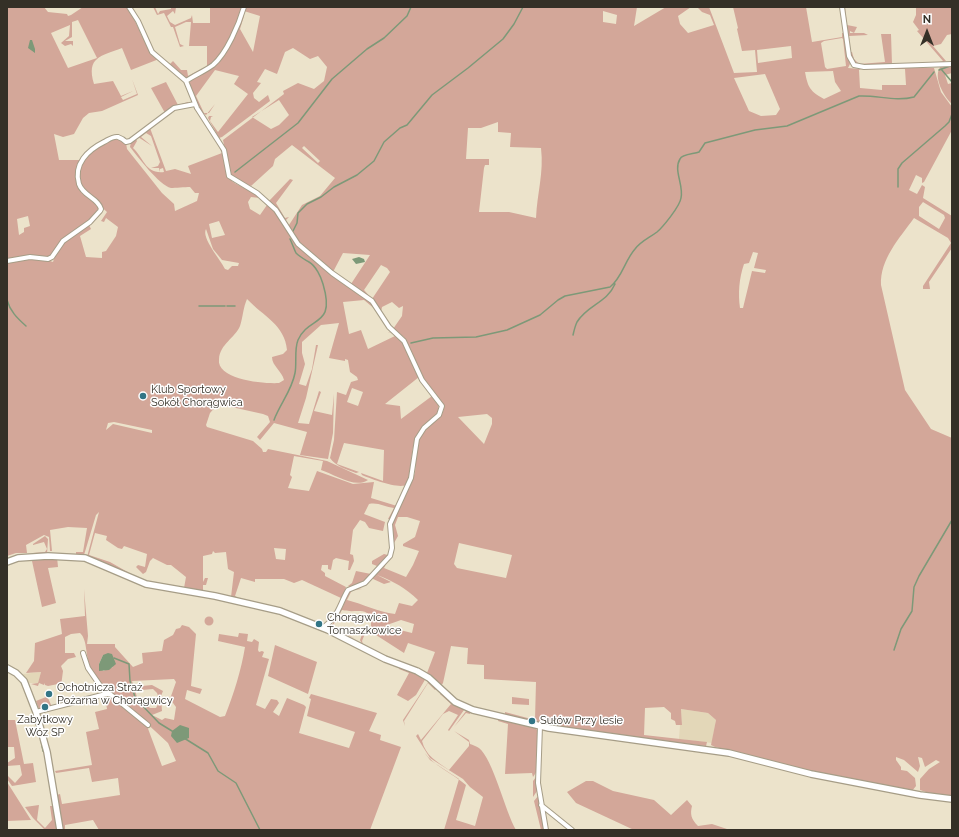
<!DOCTYPE html>
<meta charset="utf-8">
<style>
body{margin:0}
#map{position:relative;width:959px;height:837px;overflow:hidden;background:#ece3cb;font-family:Raleway,sans-serif}
canvas{display:block}
.frame{position:absolute;inset:0;border:8px solid #343027;pointer-events:none}
.north{position:absolute;left:907px;top:12px;width:40px;height:40px;-webkit-text-stroke:3px #fff;paint-order:stroke;rotate:0deg;font-size:11px;font-weight:700;line-height:16px;text-align:center;color:#343027}
.north::after{content:'';display:block;margin:auto;width:14px;height:18px;background:#343027;clip-path:polygon(50% 0,100% 100%,50% 72%,0 100%)}
</style>
<div id="map">
<canvas width="959" height="837"></canvas>
<div class="frame"></div>
<div class="north">N</div>
</div>
<script>
const context = document.querySelector('canvas').getContext('2d');
context.lineJoin = 'round';
function fill(path, color) { context.fillStyle = color; context.fill(path, 'evenodd'); }
function strokePath(path, color, width, dash) { context.strokeStyle = color; context.lineWidth = width; context.lineCap = dash ? 'butt' : 'round'; context.setLineDash(dash || []); context.stroke(path); }
function drawText(font, color, halo, rows, align = 'center') {
  context.font = font + ' Raleway,sans-serif'; context.lineWidth = 3; context.setLineDash([]); context.textBaseline = 'middle'; context.strokeStyle = halo; context.fillStyle = color; for (const [text, x, y, turn = 0] of rows) {
    context.save(); context.translate(x, y); context.rotate((+turn || 0) * Math.PI / 180); context.textAlign = isNaN(turn) ? turn : align; if (halo) context.strokeText(text, 0, 0); context.fillText(text, 0, 0); context.restore();
  }
}
const built = new Path2D(`
 M41 672 38 683H29L23 674Z
 M681 709 708 713 716 720 712 743 679 739 680 725H682Z`);
const green = new Path2D(`
 M7 7H44L48 12 67 14 68 16 71 15 83 7H127C139 24 143 47 159 59L131 70 122 48C101 56 86 57 94 84L113 81 121 96 133 91 121 97 123 100 137 94 132 79 138 95 102 111 89 113 83 118 74 134 63 137 54 134 59 160H81C69 200 96 189 99 209 92 226 72 229 61 242 56 248 55 255 47 258V260L53 262C60 241 72 238 89 225L91 229 80 236 86 257 102 258V252L106 251 116 236 118 227 106 218 104 222 101 221 107 212C103 209 102 206 99 202 93 195 83 192 80 182 74 160 106 129 126 143L127 149 162 193 174 204 175 211 197 201 199 193H195L190 187C185 187 175 188 171 188 159 185 138 157 130 147L131 142 136 139 137 141 133 148C144 158 145 174 164 172L163 168 160 169V172L159 168H151L158 166 160 162 151 136 146 133 141 137 152 146 138 137 152 125 153 126 150 128 166 171 175 169 191 174 188 166 222 153 215 139 217 140C226 153 224 171 229 178 235 186 250 189 258 195 270 204 276 214 284 225H289L302 205 320 196 335 178 292 145 275 159 273 166 251 186 237 180 230 175 223 140 284 94 283 91 298 83 314 89 324 81 327 67 318 56 310 59 293 48 285 52 277 74 265 69 257 82 261 83 253 93 254 98 259 102 268 95 270 101 222 137 219 138 208 118 209 116H213L211 117 210 121 218 132 248 94 234 84 239 76 215 70 196 96 204 113H209L215 104 206 115 199 110 189 85 190 81 212 68 222 58 243 16H244L240 29 253 52 260 16 244 11 246 7H637L634 26 666 7H691L678 16 680 24 688 33 714 25 710 15 702 12 698 8 709 7 734 73 757 72 755 50 742 51 737 29 738 28 733 7H806L812 42 842 37V33H844L850 64 848 68 861 69 859 70 860 88 882 90V85H906L905 69H889L890 67 934 68 941 92 952 107V130L924 182 922 183V178L916 175 909 190 917 194 922 185 925 187 923 198 952 216V248L929 282 930 289H923V286L951 243 948 238 914 218C899 239 880 259 881 285L905 390 931 429 952 438V797L935 795 920 790V779L929 769 940 762 936 760 925 767 922 758 918 757 920 766 918 772 904 760 896 757V760L901 767V770L907 771 915 778 916 786 912 791 820 774 715 747 711 745 716 720 708 713 681 709 682 725H676L675 721 671 719V713L664 707 645 708 644 735 707 742 706 746 567 729 505 716V712L535 720 536 682 484 679V665L467 664 468 648 451 646 443 683 441 686 417 668 427 673 435 652 408 643 404 653 376 635 366 631 362 641 363 644 380 654 362 644 360 640 364 629 371 627V621H375C364 605 357 614 342 610L332 627 356 639 330 628 341 610 349 592 355 588 362 589 352 590 347 600C363 604 378 612 395 614L399 603 412 606 418 600C406 588 393 581 377 575L391 582 384 584 371 578 387 562 384 568 406 577 413 565 419 551 403 546V544L415 537 420 521 407 517H398L395 525 398 536 394 543 391 525 415 473 417 442 424 430 442 414 444 408 422 376 404 337 393 329 402 316 403 306 399 308 392 302 382 307 381 312 373 300 351 284 370 255 343 253 333 272 296 239 295 242 337 279 365 297 376 310 364 300 343 302 349 334 361 330 368 349 395 336 392 333H388C403 330 414 366 419 377L385 404 400 406 401 419 432 396 439 404 438 412C431 421 422 426 417 436 409 450 414 468 406 485 398 489 371 479 362 475L361 473 383 481 384 450 344 443 337 464 359 472 356 473C348 470 335 466 330 458L334 440 337 392 346 395 351 382 358 380 357 377 350 372 348 360 345 359V361L329 358 339 323 321 325 302 342V353L305 364 299 384 306 386 312 369 316 345H318L306 398 298 423 309 424 319 391 321 392 314 411 332 415 334 394 333 433 328 459 300 455 307 432 274 423 260 440 257 437 270 422 268 416 263 414 218 404 210 413 206 425 207 427 253 441 262 449 263 452H266L268 449 327 461 368 480C355 489 334 474 321 470L323 461 294 456 290 475 292 477 288 488 309 491 317 471 353 484 374 482 371 498 397 506 390 519H388L394 508C385 507 378 502 369 504L364 514 385 522 383 531 369 528 365 522 360 520 353 530 350 554 353 555 354 561 350 570H348L349 561 336 558 333 560 331 570 328 569V565H322L321 570 325 573V576L346 587 341 603H339L341 598 302 580 294 583 284 579H255V582L241 578 235 596 238 598 227 597H231L234 572 228 569 226 552 215 553 213 551 212 554 203 556V582L205 578H208L206 585H203V592L171 587V586L184 588 186 577 171 565H167L153 558 150 561 146 572 143 574 136 567 138 565 145 567 147 554 124 546 122 549 118 548 106 540 107 536 95 533 89 555 110 562 131 574 129 576 87 557 99 512 96 515 84 555H76V552H83L87 528 68 527 50 530 52 551H50L49 537 44 535 26 545 27 553H16L7 556ZM603 11 617 15 616 24 603 22ZM78 20 97 58 68 68 51 33 70 25 69 36 61 43 65 46 71 44 73 46V41H65L72 37V22ZM842 38 843 39 846 66 827 69 825 67 821 43 824 41ZM791 46 792 58 758 63 757 50ZM833 71 835 82 841 91 824 99C810 91 808 88 805 72ZM765 74 780 109 776 115 761 116 749 111 734 78ZM279 100 289 115 279 125 271 129 252 117ZM498 122V132L511 133 510 147 541 148C544 173 537 193 536 218L509 212H479L484 168 485 165H489V159H466L468 128H481ZM304 146 320 161 318 163 302 148ZM251 197 260 198 267 205 260 215 250 209 248 202ZM923 202 944 215 945 218 939 229 919 216V207ZM28 216 30 226 24 228V232L19 235 17 219ZM219 221 225 235 212 238 209 224ZM206 229 213 249 222 260 239 263 238 266H232L228 270 225 269C221 260 201 238 206 229ZM753 252 758 253 754 268 766 270 765 273 752 271 743 308H740C738 293 739 279 744 264L749 263ZM381 265 387 268 390 272 372 299 364 290ZM247 299C263 316 285 325 287 350L283 354 272 357C272 366 282 371 284 380L279 383C265 384 216 380 219 359 220 344 235 338 240 326 243 317 243 308 247 299ZM352 388 363 392 358 406 347 402ZM487 414 492 418V424L484 444 458 417ZM114 422 152 430V433L113 424 106 430 108 423ZM459 543 512 555 506 578 457 568 454 564ZM274 548 286 549 285 560 276 559ZM401 620 414 624 412 633 384 626Z
 M153 7H155L158 14 160 11 171 9V7H176L175 14 173 11 167 16 170 22 175 25 191 18 192 15 193 23H210V7H243C235 29 226 53 207 67V46H189L191 22H186L175 27 180 44 184 46 180 47 173 27H171L164 13 157 15Z
 M845 7 847 25 857 27 854 33 850 31V33H864L868 35 849 36 850 45 843 8Z
 M916 7H952V34L947 35 941 44 933 46 946 61 942 63 901 64 935 63 943 61 917 31 919 30 913 22 916 15Z
 M881 34H891L892 64 864 66 853 63 850 52H852L854 59 859 64 885 62Z
 M173 61 181 70H187L188 76 203 68 186 78 170 64Z
 M952 65V73L945 75 948 84 952 83V104C944 97 932 76 941 66Z
 M166 82 178 105 188 102V104L165 113 151 88Z
 M290 179 293 180 276 203 285 218 289 217 285 221 269 201Z
 M45 536 48 539 47 554 34 555 33 553 45 552 47 549 44 542 33 545V544Z
 M384 554 388 555 377 566 372 564V561Z
 M57 557 58 567 48 568 56 603 42 607 32 561H16L7 564 13 561Z
 M356 571 371 574 365 581 350 587 348 586 352 583Z
 M84 589 88 636 87 644H115V647L133 667 143 663 142 653 162 651 164 640 173 635 176 629 180 628 182 625 189 627 196 634 191 686 202 689 200 694 187 690 185 699 220 717 225 716C234 693 241 671 245 647L218 641 219 634 238 637 239 633 248 634 247 641 252 642 254 639 259 642 258 650 259 652 262 651 264 652 262 657 269 659 256 705 265 709 271 699 277 700 279 703 273 712 279 716 287 698 304 705 306 707 299 733 349 748 355 732 307 716 311 699 309 698 311 694 377 713 369 731 381 735 380 740 401 747 370 830H99L93 820 65 825V830H63L57 795 60 794 62 804 120 795 118 778 92 782 89 768 56 773 55 771 92 765 86 732 99 729 95 712 107 709 105 697 112 698 147 726 162 766 176 761 168 743 128 706 140 700 150 708H156L161 699 162 711 152 715 162 720 165 718 174 720 176 707 170 699 176 682 174 679 132 681 137 697 123 703C110 694 98 684 91 669 85 657 88 640 80 633L71 634 65 637V653H74L76 657 68 659 61 666 63 671 61 686 58 684 48 686 45 685V683L44 685 39 683 38 686 31 684 38 683 41 672 26 673 34 661 35 643 62 634 60 619 85 616ZM103 655 113 667 103 671 99 664Z
 M204.5 621a4.5 4.5 0 1 1 9 0a4.5 4.5 0 1 1-9 0Z
 M275 645 317 662 308 694 268 676Z
 M400 666 426 678 416 695 408 701 397 695 409 673 399 669Z
 M429 681 437 688 435 690 428 683 404 721 405 726 413 733 416 732 413 733 405 726 403 720Z
 M152 685 163 691 161 696H158L157 693 153 689 142 690V686Z
 M442 692 464 710 449 731 448 730 458 715 449 711 443 714 422 741C426 756 436 761 449 770L469 746V742L454 731V727L466 711H471L470 714 466 713 454 727V731L469 740 470 744C473 745 476 746 479 748 493 759 505 811 516 830H444L459 779 430 760 424 752C434 766 452 773 466 785L456 820 475 826 483 797 470 787 463 779 433 760 430 758 416 736 418 734 421 740 451 704 440 694Z
 M46 697 48 698 52 707 39 709 36 701Z
 M512 697 529 699V705L512 704Z
 M499 718 534 727 538 731 537 771 533 777 532 773 505 774 508 724 498 721Z
 M7 720H15L24 764 33 763 36 782 12 786 7 779V775L15 783 22 775 20 765 7 766V763L15 758 14 747H7Z
 M536 777 537 791 533 797V781Z
 M586 781H593L613 791 654 800 671 815 687 800 692 806C690 814 691 819 698 826L712 824 730 830H634L576 803 567 792Z
 M7 782 31 820 7 821Z
 M538 796 544 830H541L534 801Z
 M51 797H53L58 830H45L33 818 25 807 39 805 37 820 45 828 52 820 50 806H53Z`);
const water = new Path2D(`
 M30 40H32L35 49V53L28 48Z
 M359 257 364 259 365 262 356 264 352 259Z
 M108 653 112 654 116 664 109 670 99 671V664L103 655Z
 M180 725 189 728V738L177 743 171 736 172 731Z`);
const stream = new Path2D(`
 M941 69 952 82
 M939 70 950 66
 M235 172 298 123 332 79 367 49 384 38 407 16 411 7
 M898 187V169L902 163 945 126 949 122 952 114
 M292 233 297 223 298 213 307 204 321 197 334 187 357 175 374 161 384 142 400 128 407 125 432 95 468 68 503 39 514 24 523 7
 M7 300C10 311 17 318 26 326
 M199 306H225
 M227 306H235
 M573 335C574 331 575 326 577 322 587 305 607 303 615 284
 M411 343 433 338 476 337 507 330 540 315 558 300 565 296 610 287C622 278 625 260 635 249 641 241 649 238 657 232 663 227 680 206 681 198 684 185 673 170 680 159 682 154 694 154 699 152L705 143 755 130 787 126 859 96C878 95 895 102 914 97L934 72
 M274 420C280 404 292 390 295 373 297 363 294 350 298 340 309 315 336 328 323 284 321 277 316 266 309 262 304 259 300 257 296 253 294 249 292 243 290 239
 M894 650 901 629 912 611 914 587 919 576 952 520
 M114 658 129 664 130 681 135 697
 M21 682 24 688
 M138 701 159 723 172 731
 M184 738 208 753 218 771 236 783 260 830
 M41 740 43 751`);
const street = new Path2D(`
 M129 7 138 21 152 52 186 81 197 108 224 150 229 176 257 193 276 210 298 244 332 273 372 301 389 327 404 341 422 380 442 406 439 415 424 428 417 439 411 478 390 524 392 548 390 556 365 583 348 590C339 605 339 617 322 628
 M842 7 849 56 854 65 864 67 952 64
 M186 81C195 75 205 71 213 65 227 53 239 24 244 7
 M7 261 30 257 48 259 52 257 63 241 90 222 100 211 101 209C98 198 83 196 79 184 73 164 88 150 104 142 108 140 113 136 118 137 121 138 124 140 126 142L130 141 174 108 195 104
 M83 653 88 668 106 694H110L148 725
 M36 712 106 694
 M540 726 538 783 546 830
 M541 805 572 830`);
const secondary = new Path2D(`
 M7 562 18 558 48 556 85 558 146 584 215 596 280 611 328 630 385 659 417 671 429 678 455 702 473 710 549 728 729 753 811 774 920 795 952 799
 M7 668 16 673 24 681 36 712 47 752 60 830`);
const markers = [
 [143,396,4,"#327586"],
 [319,624,4,"#327586"],
 [49,694,4,"#327586"],
 [45,707,4,"#327586"],
 [532,721,4,"#327586"]
];
const poiNames = [
 ["Klub Sportowy",151,390],
 ["Sokół Chorągwica",151,403],
 ["Chorągwica",327,618],
 ["Tomaszkowice",327,631],
 ["Ochotnicza Straż",57,688],
 ["Pożarna w Chorągwicy",57,701],
 ["Zabytkowy",45,720,"center"],
 ["Wóz SP",45,733,"center"],
 ["Sułów Przy lesie",540,721]
];
fill(built, '#e3d7b8');
fill(green, '#d3a799');
fill(water, '#7d9978');
strokePath(stream, '#7d9978', 1.5);
strokePath(street, '#a69d87', 6);
strokePath(secondary, '#a69d87', 8);
strokePath(street, '#fff', 4);
strokePath(secondary, '#fff', 5.5);
for (const [x, y, r, color] of markers) { const dot = new Path2D(); dot.arc(x, y, r, 0, 2 * Math.PI); context.fillStyle = color; context.fill(dot); strokePath(dot, '#fff', 1.5); }
drawText('11px', '#343027', '#fff', poiNames, 'left');
</script>
